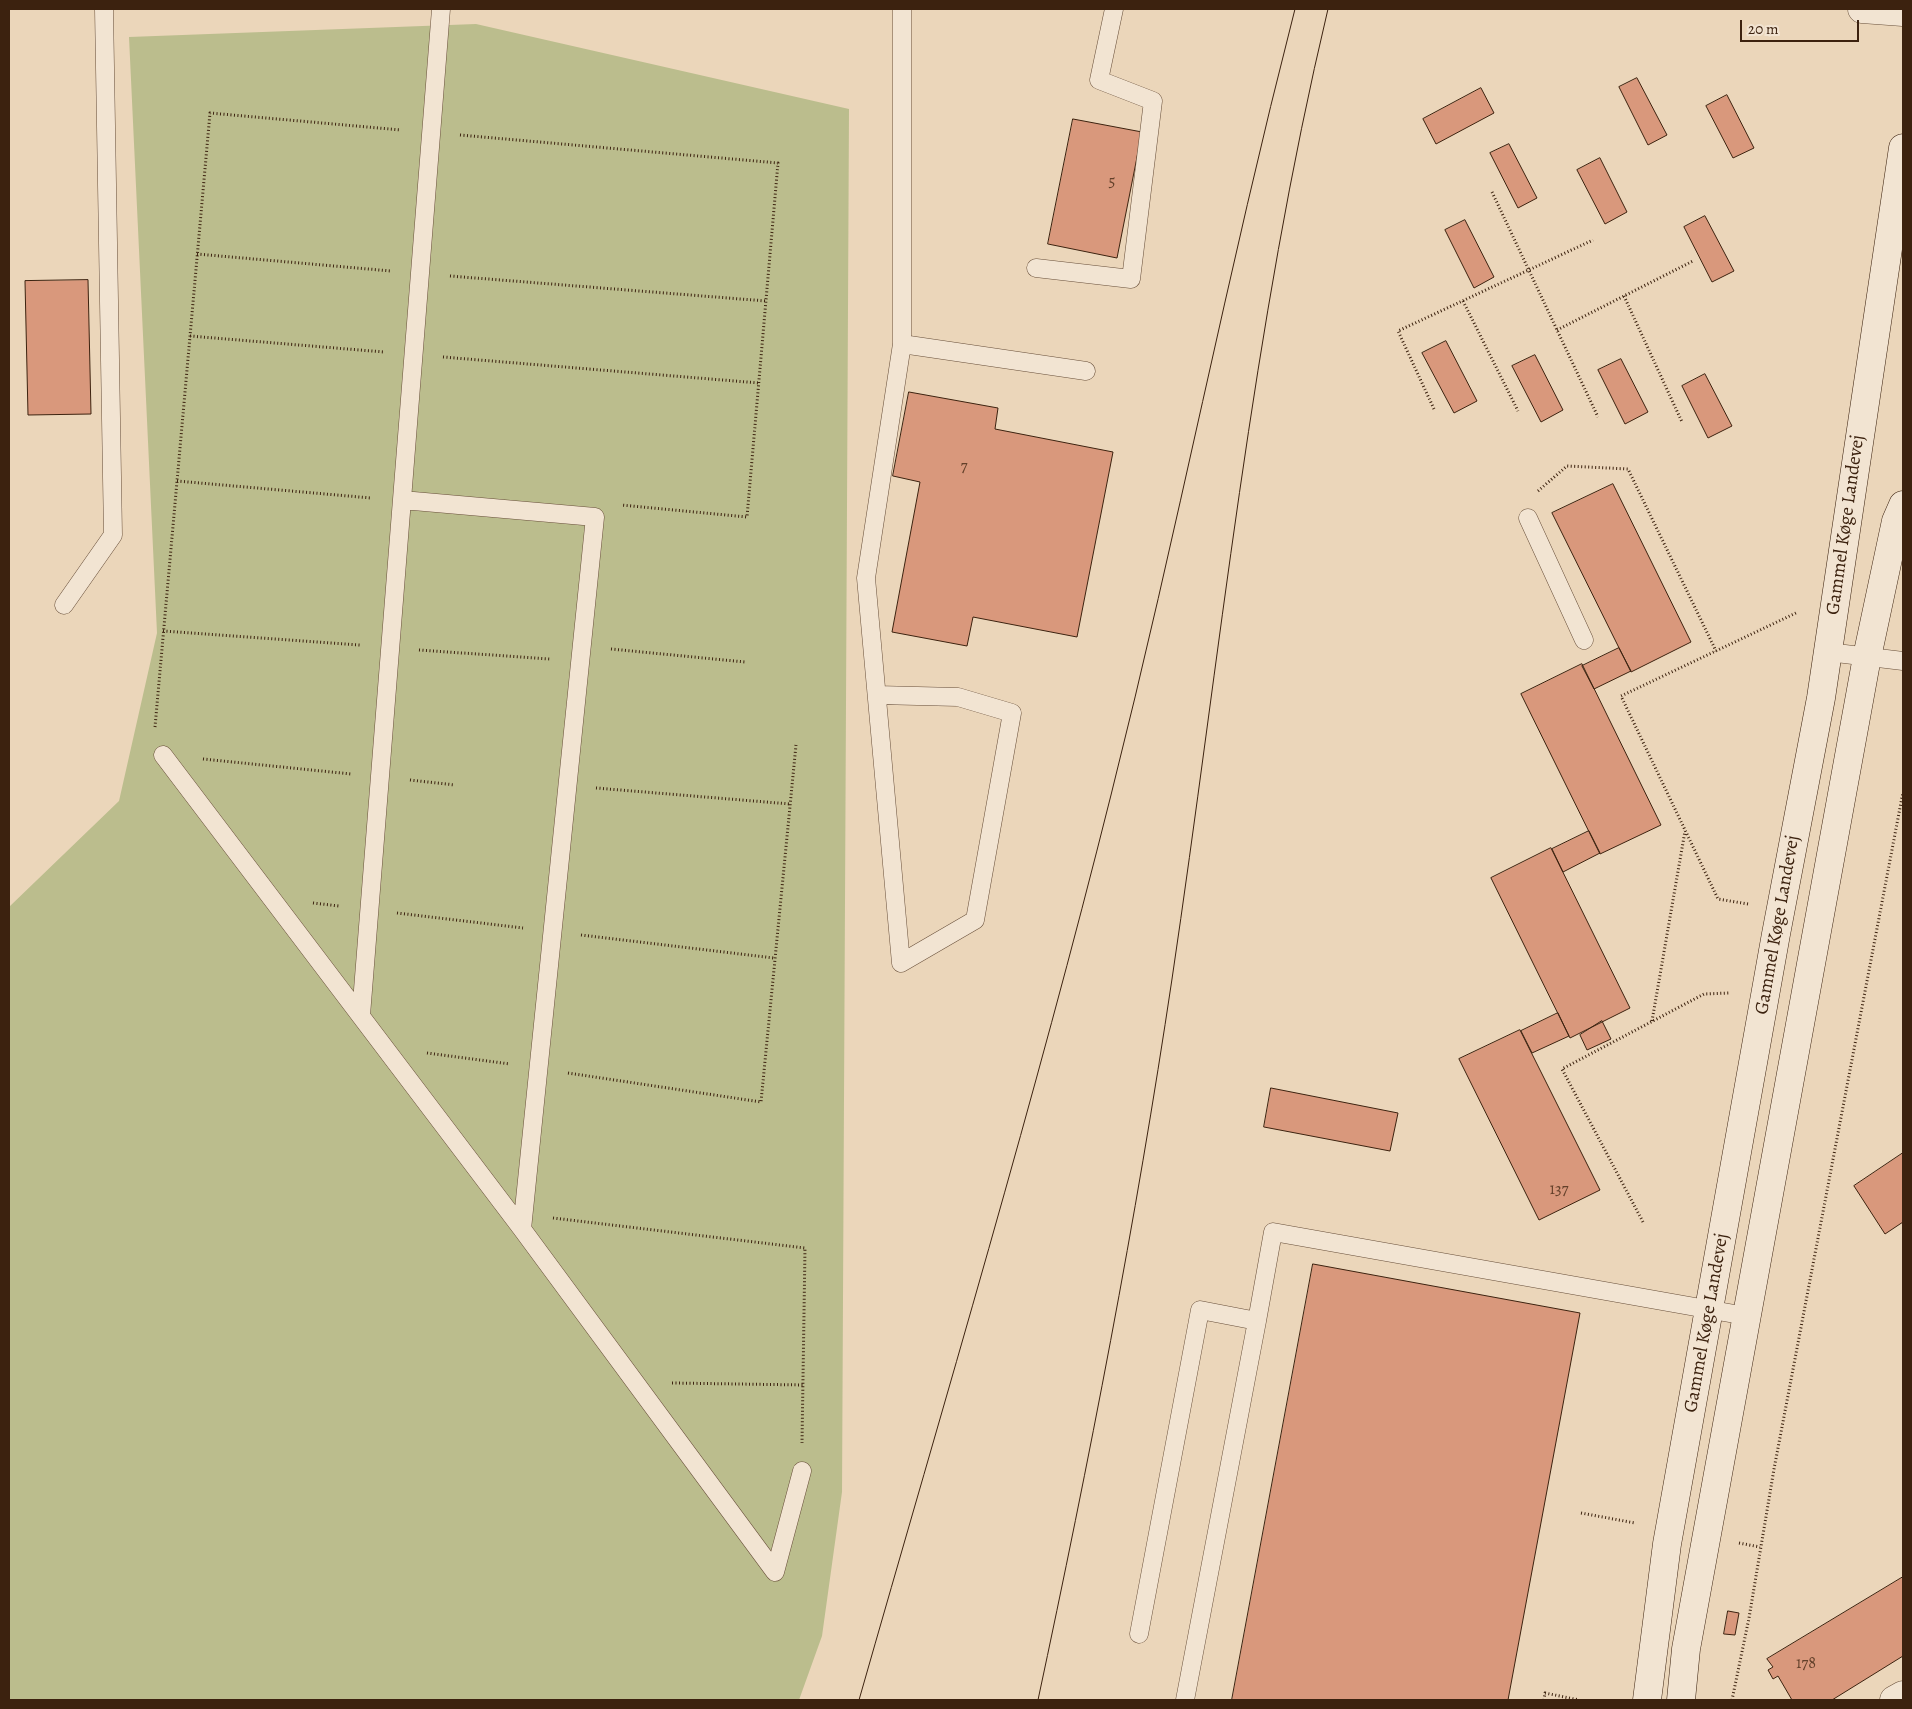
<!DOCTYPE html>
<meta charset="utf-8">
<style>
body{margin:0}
#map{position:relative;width:1912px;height:1709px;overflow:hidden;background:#ebd6ba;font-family:Alegreya,serif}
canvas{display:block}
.frame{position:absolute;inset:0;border:10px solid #3c220f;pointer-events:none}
.scale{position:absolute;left:1740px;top:20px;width:119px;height:22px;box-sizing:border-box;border:2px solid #3c220f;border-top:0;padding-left:6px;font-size:15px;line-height:18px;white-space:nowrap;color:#3c220f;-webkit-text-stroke:4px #f2e4d2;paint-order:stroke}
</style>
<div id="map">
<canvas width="1912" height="1709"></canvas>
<div class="frame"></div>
<div class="scale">20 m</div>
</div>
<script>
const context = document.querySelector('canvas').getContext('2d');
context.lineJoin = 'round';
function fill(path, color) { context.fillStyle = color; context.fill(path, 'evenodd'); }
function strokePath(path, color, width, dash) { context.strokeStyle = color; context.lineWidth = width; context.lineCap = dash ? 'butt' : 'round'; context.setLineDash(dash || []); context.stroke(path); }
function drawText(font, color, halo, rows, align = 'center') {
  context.font = font + ' Alegreya,serif'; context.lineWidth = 4; context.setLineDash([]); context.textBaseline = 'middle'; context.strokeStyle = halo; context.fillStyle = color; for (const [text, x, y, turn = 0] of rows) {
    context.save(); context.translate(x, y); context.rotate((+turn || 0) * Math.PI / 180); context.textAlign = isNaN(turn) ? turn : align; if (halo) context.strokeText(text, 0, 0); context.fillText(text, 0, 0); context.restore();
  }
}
const green = new Path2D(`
 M476 24 849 109 842 1492 822 1636 799 1700H9V907L119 801 157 633 129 37Z`);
const building = new Path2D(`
 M1637 78 1667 135 1648 145 1619 87Z
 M1481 88 1494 113 1436 144 1423 119Z
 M1727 95 1754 148 1733 158 1706 106Z
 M1073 119 1142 132 1117 258 1048 244Z
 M1509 144 1537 198 1518 208 1490 153Z
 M1600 158 1627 212 1605 224 1577 170Z
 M1705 216 1734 271 1712 282 1684 227Z
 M1465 220 1494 277 1474 288 1445 230Z
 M88 280 91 414 28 415 25 281Z
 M1446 341 1477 401 1454 413 1422 353Z
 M1535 355 1563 410 1541 422 1512 366Z
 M1621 359 1648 412 1625 424 1598 370Z
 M1705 374 1732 426 1708 438 1682 386Z
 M909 392 998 408 995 429 1113 452 1077 637 973 617 967 646 892 632 920 482 893 476Z
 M1613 484 1691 642 1631 672 1552 513Z
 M1619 648 1631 671 1594 689 1582 666Z
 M1582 664 1661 825 1600 854 1521 694Z
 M1589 831 1600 853 1563 872 1552 849Z
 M1551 848 1630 1008 1570 1038 1491 878Z
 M1558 1013 1569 1036 1532 1053 1521 1031Z
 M1602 1021 1611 1039 1587 1050 1580 1035Z
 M1520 1030 1600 1190 1539 1220 1459 1059Z
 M1271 1088 1398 1113 1390 1151 1264 1127Z
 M1903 1153V1222L1885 1234 1854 1186Z
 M1313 1264 1580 1313 1508 1700H1232Z
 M1903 1577V1656L1832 1700H1792L1778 1676 1773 1679 1768 1670 1773 1667 1767 1659Z
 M1728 1611 1739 1613 1735 1635 1724 1634Z`);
const path = new Path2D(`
 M460 135 778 163 747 517 621 505
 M1492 192 1598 417
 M197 254 391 271
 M450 276 766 301
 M1624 296 1682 422
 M1463 301 1518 411
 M1557 330 1693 261
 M190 336 384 352
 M443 357 759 383
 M1434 409 1398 331 1593 240
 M177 481 371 498
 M1538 491 1567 466 1628 469 1716 651
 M163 631 360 645
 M611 649 745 662
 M419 650 550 659
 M155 727 210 113 401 130
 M203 759 351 774
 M410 780 455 785
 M596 788 790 804
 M313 903 339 906
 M1748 904 1718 899 1621 696 1798 612
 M397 913 523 928
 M581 935 774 958
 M1652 1021 1685 831
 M427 1053 510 1064
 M568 1073 761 1102 796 745
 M553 1218 805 1248 802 1443
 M1643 1222 1562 1069 1704 994 1730 993
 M672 1383 804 1385
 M1581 1513 1635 1523
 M1739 1543 1760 1547
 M1544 1700 1545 1693 1579 1700
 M1732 1700 1749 1618 1774 1469 1903 792`);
const lane = new Path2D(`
 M1036 268 1131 279 1153 101 1099 80 1114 9
 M902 344 1086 371
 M402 500 595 517 522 1229
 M1528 518 1584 640
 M64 605 113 535 104 9
 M1828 652 1903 661
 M877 695 958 697 1012 713 975 920 901 963 866 578 902 344V9
 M163 755 522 1229 775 1572 802 1471
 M361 1015 441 9
 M1257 1321 1273 1232 1746 1316
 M1139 1634 1200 1310 1257 1321 1185 1700`);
const street = new Path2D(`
 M1862 9 1903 12
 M1894 1700 1903 1695`);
const secondary = new Path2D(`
 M1647 1700 1667 1544 1776 934 1821 698 1903 148
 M1681 1700 1686 1649 1867 657 1896 521 1903 505`);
const tram = new Path2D(`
 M859 1700C945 1399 1035 1099 1111 795 1177 534 1228 269 1295 9
 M1038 1700C1089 1461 1136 1221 1172 979 1220 656 1252 328 1328 9`);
const numberNames = [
 ["5",1112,182],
 ["7",964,467],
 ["137",1559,1190],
 ["178",1806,1664]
];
const streetNames = [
 ["Gammel Køge Landevej",1846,525,-82],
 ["Gammel Køge Landevej",1778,925,-80],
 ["Gammel Køge Landevej",1707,1323,-80]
];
fill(green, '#bbbd8d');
fill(building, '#d9987c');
strokePath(building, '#3c220f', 1);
strokePath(lane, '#684f3a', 19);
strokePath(street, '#684f3a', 29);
strokePath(secondary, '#3c220f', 29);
strokePath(path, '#3c220f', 3, [1, 2.5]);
strokePath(lane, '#f2e4d2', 18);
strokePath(street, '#f2e4d2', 28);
strokePath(secondary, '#f2e4d2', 28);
strokePath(tram, '#3c220f', 1);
drawText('16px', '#63402a', null, numberNames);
drawText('19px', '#3c220f', '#f2e4d2', streetNames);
</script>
